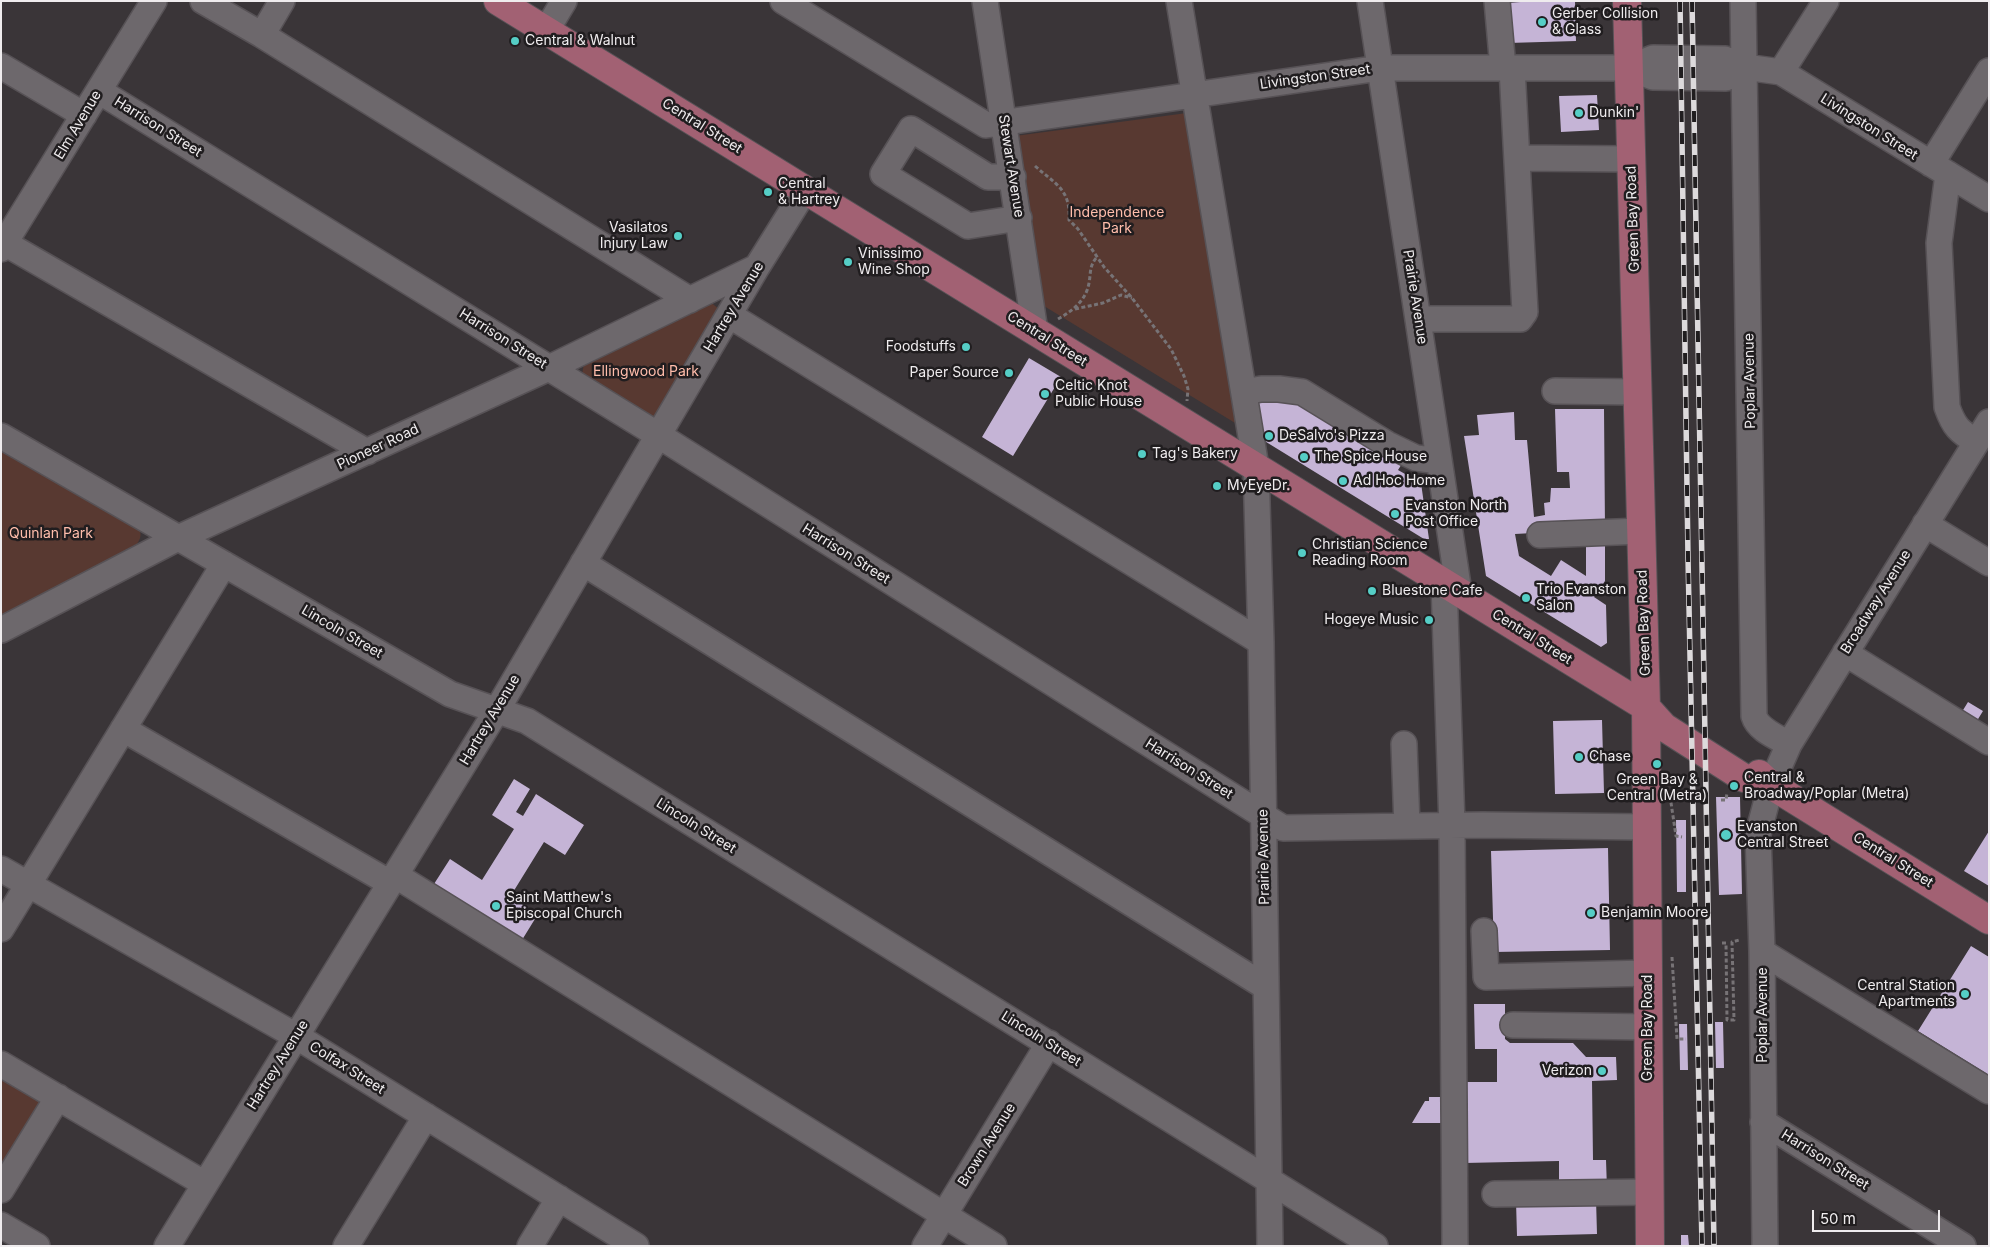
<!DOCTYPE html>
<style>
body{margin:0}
#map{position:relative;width:1990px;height:1247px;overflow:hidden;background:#3a3538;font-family:Inter,sans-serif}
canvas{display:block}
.frame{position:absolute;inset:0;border:2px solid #efecee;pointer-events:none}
.scale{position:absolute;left:1812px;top:1210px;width:128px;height:22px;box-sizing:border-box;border:2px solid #efecee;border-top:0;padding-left:6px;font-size:15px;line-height:18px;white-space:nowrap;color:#efecee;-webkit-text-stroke:4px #201d1f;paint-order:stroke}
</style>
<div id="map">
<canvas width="1990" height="1247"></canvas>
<div class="frame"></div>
<div class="scale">50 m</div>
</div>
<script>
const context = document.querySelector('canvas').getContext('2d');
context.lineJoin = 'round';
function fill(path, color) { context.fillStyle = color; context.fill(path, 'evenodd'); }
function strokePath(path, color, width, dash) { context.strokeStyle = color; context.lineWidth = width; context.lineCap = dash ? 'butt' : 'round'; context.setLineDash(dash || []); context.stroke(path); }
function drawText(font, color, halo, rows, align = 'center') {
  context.font = font + ' Inter,sans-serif'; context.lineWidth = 5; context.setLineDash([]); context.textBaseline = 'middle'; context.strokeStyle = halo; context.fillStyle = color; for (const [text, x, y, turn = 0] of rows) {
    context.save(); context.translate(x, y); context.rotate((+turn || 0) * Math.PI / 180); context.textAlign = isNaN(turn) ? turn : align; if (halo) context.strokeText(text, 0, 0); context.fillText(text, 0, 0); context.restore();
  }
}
const green = new Path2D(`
 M1187 113 1240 426 1044 306 1015 136Z
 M709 301 719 309 655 422 582 375 584 363Z
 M1 449 138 527C142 534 141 538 137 544L1 617Z
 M1 1076 45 1103 1 1174Z`);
const building = new Path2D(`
 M1534 1H1575L1576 41 1508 43 1507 3Z
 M1597 95 1599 130 1561 132 1559 96Z
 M1029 358 1061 377 1013 456 982 437Z
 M1279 392 1405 459 1398 470 1421 483 1429 539H1424L1258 437 1252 396Z
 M1555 409H1604L1605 529 1515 534 1519 556 1551 576 1561 560 1586 576V538H1605V581L1594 597 1606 605 1607 643 1601 647 1486 576 1464 436 1479 435 1477 415 1514 412 1515 440H1527L1534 517 1545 515 1544 503 1550 502 1551 488H1570L1569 472H1557Z
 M1968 702 1983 711 1975 724 1960 715Z
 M1602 720 1604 793 1555 794 1553 721Z
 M514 779 530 789 516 812 523 816 536 794 584 825 565 855 544 842 510 897 538 914 522 940 434 884 450 859 482 880 514 829 492 815Z
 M1716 797H1740L1742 894 1719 895Z
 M1676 820H1686V892H1677Z
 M1989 831V886L1964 871Z
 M1608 848 1610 950 1494 952 1491 851Z
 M1971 946 1989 957V1075L1918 1031Z
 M1474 1004H1505V1039L1510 1043H1573L1586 1057H1616L1617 1080 1592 1081 1593 1160H1606L1607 1189 1559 1190V1161L1464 1163 1463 1082H1497V1049H1475Z
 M1715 1022H1723L1724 1068H1716Z
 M1679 1024H1687L1688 1070H1680Z
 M1429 1097H1447V1123H1412L1425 1101H1429Z
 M1596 1199 1597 1234 1517 1236 1516 1201Z
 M1681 1235H1688L1689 1246H1681Z`);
const path = new Path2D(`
 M1035 166C1055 184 1071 189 1069 220L1078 229 1104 267 1132 298 1171 349 1184 376 1188 389 1187 401
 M1075 309 1103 303 1121 295 1132 298
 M1058 319C1072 311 1086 301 1089 283 1091 273 1089 266 1097 257
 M1670 796 1676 836 1682 837
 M1721 800H1726L1727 793
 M1722 943H1726L1727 1020H1734L1732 942 1739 940
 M1672 957 1677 1039H1686`);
const minor = new Path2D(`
 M203 1 262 35 690 300
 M783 1 986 125 1380 68H1629L1653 77 1726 78 1745 67
 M985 1 1035 331
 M1179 1 1256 467 1261 642 1270 1246
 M1370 1 1459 592
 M1497 1 1503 68
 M1743 1 1754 716C1758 730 1777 737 1789 744
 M546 31 564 1
 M262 35 282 1
 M1 66 84 115
 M1629 68 1653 58 1725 59 1745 67 1781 72 1989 199
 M1781 72 1826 1
 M99 91 658 435 1283 828 1483 825 1647 827
 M1517 158 1631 159
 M1931 164 1989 71
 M1948 174 1939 243 1947 407C1954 427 1959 431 1976 442
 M1013 177H988L911 129 883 174 968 226 1019 218
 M1 241 367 452
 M1 249 154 1
 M729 315 1261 642
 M1418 319H1520L1525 312 1512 68
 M1555 391 1638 392
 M1244 392 1261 389H1279L1302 392 1387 444 1416 458 1439 461
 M1 436 450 694 527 721 1375 1246
 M1925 524 1989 563
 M1540 535 1642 531
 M583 563 1266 987
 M1444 583 1452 826 1455 1246
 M1 630 178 538 549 368 757 267
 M1845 653 1989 742
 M123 729 390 883
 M1404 744 1407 826
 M1 869 296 1036 636 1246
 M395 875 994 1246
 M1 929 224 564
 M1484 931 1486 977 1648 973
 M1762 952 1989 1091
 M1513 1025 1648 1027
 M1 1064 205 1184
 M1763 1122 1963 1246
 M1 1190 58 1097
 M1495 1194 1649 1192
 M1 1225 37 1246
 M167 1246 497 710 757 267 805 190
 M346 1246 426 1116
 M530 1246 559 1198
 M925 1246 1049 1043
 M1765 1246 1762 952 1758 834 1771 785 1789 744 1989 422`);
const major = new Path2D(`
 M498 1 1646 707 1664 727 1744 778 1771 785
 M1627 1 1646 707 1650 1246
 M1759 774 1771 785 1989 920`);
const rail = new Path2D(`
 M1680 1 1688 557 1702 1246
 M1692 1 1714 1246`);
const markers = [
 [1542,22,5,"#55cec6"],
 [515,41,5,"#55cec6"],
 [1579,113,5,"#55cec6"],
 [768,192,5,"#55cec6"],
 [678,236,5,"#55cec6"],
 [848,262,5,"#55cec6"],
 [966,347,5,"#55cec6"],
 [1009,373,5,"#55cec6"],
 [1045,394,5,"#55cec6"],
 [1269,436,5,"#55cec6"],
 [1142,454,5,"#55cec6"],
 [1304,457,5,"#55cec6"],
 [1343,481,5,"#55cec6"],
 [1217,486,5,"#55cec6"],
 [1395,514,5,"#55cec6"],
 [1302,553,5,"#55cec6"],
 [1372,591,5,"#55cec6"],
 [1526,598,5,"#55cec6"],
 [1429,620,5,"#55cec6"],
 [1579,757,5,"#55cec6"],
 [1657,764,5,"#55cec6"],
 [1734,786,5,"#55cec6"],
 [1726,835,6,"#55cec6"],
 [496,906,5,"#55cec6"],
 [1591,913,5,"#55cec6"],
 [1965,994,5,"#55cec6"],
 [1602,1071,5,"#55cec6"]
];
const poiNames = [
 ["Gerber Collision",1552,14],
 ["& Glass",1552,30],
 ["Central & Walnut",525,41],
 ["Dunkin'",1589,113],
 ["Central",778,184],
 ["& Hartrey",778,200],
 ["Vasilatos",668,228,"right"],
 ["Injury Law",668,244,"right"],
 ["Vinissimo",858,254],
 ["Wine Shop",858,270],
 ["Foodstuffs",956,347,"right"],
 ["Paper Source",999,373,"right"],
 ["Celtic Knot",1055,386],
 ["Public House",1055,402],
 ["DeSalvo's Pizza",1279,436],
 ["Tag's Bakery",1152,454],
 ["The Spice House",1314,457],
 ["Ad Hoc Home",1353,481],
 ["MyEyeDr.",1227,486],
 ["Evanston North",1405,506],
 ["Post Office",1405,522],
 ["Christian Science",1312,545],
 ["Reading Room",1312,561],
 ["Trio Evanston",1536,590],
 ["Salon",1536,606],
 ["Bluestone Cafe",1382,591],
 ["Hogeye Music",1419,620,"right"],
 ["Chase",1589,757],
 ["Central &",1744,778],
 ["Broadway/Poplar (Metra)",1744,794],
 ["Green Bay &",1657,780,"center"],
 ["Central (Metra)",1657,796,"center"],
 ["Evanston",1737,827],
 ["Central Street",1737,843],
 ["Saint Matthew's",506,898],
 ["Episcopal Church",506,914],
 ["Benjamin Moore",1601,913],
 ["Central Station",1955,986,"right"],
 ["Apartments",1955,1002,"right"],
 ["Verizon",1592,1071,"right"]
];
const streetNames = [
 ["Livingston Street",1315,77,-8],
 ["Elm Avenue",78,125,-59],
 ["Central Street",702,126,32],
 ["Harrison Street",158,127,32],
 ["Livingston Street",1869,127,32],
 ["Stewart Avenue",1011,166,81],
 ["Green Bay Road",1633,219,-92],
 ["Prairie Avenue",1415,297,81],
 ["Hartrey Avenue",734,307,-59],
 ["Harrison Street",503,339,32],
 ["Central Street",1047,339,32],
 ["Poplar Avenue",1750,381,-91],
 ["Pioneer Road",378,447,-25],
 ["Harrison Street",846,554,32],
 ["Broadway Avenue",1876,602,-58],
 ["Green Bay Road",1644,623,-92],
 ["Lincoln Street",342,632,30],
 ["Central Street",1532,637,32],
 ["Hartrey Avenue",490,720,-59],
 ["Harrison Street",1189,769,32],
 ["Lincoln Street",696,826,32],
 ["Prairie Avenue",1264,857,-91],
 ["Central Street",1893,860,32],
 ["Poplar Avenue",1763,1015,-90],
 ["Green Bay Road",1648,1028,-90],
 ["Lincoln Street",1041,1039,32],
 ["Hartrey Avenue",278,1065,-58],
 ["Colfax Street",347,1068,32],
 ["Brown Avenue",987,1145,-58],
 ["Harrison Street",1825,1160,32]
];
const parkNames = [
 ["Independence",1117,213],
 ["Park",1117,229],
 ["Ellingwood Park",646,372],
 ["Quinlan Park",51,534]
];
fill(green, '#583931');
fill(building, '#c5b4d6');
strokePath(minor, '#575256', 28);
strokePath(major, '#575256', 30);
strokePath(path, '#777376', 3, [4, 2.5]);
strokePath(minor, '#6d686c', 25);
strokePath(major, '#a26173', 28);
strokePath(rail, '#dddadc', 5.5);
strokePath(rail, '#201d1f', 4, [11]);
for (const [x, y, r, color] of markers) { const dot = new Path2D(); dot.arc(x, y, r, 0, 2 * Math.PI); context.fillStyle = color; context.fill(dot); strokePath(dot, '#201d1f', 2); }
drawText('14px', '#efecee', '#201d1f', poiNames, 'left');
drawText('14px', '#efecee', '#201d1f', streetNames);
drawText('14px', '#ffbdab', '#201d1f', parkNames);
</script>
